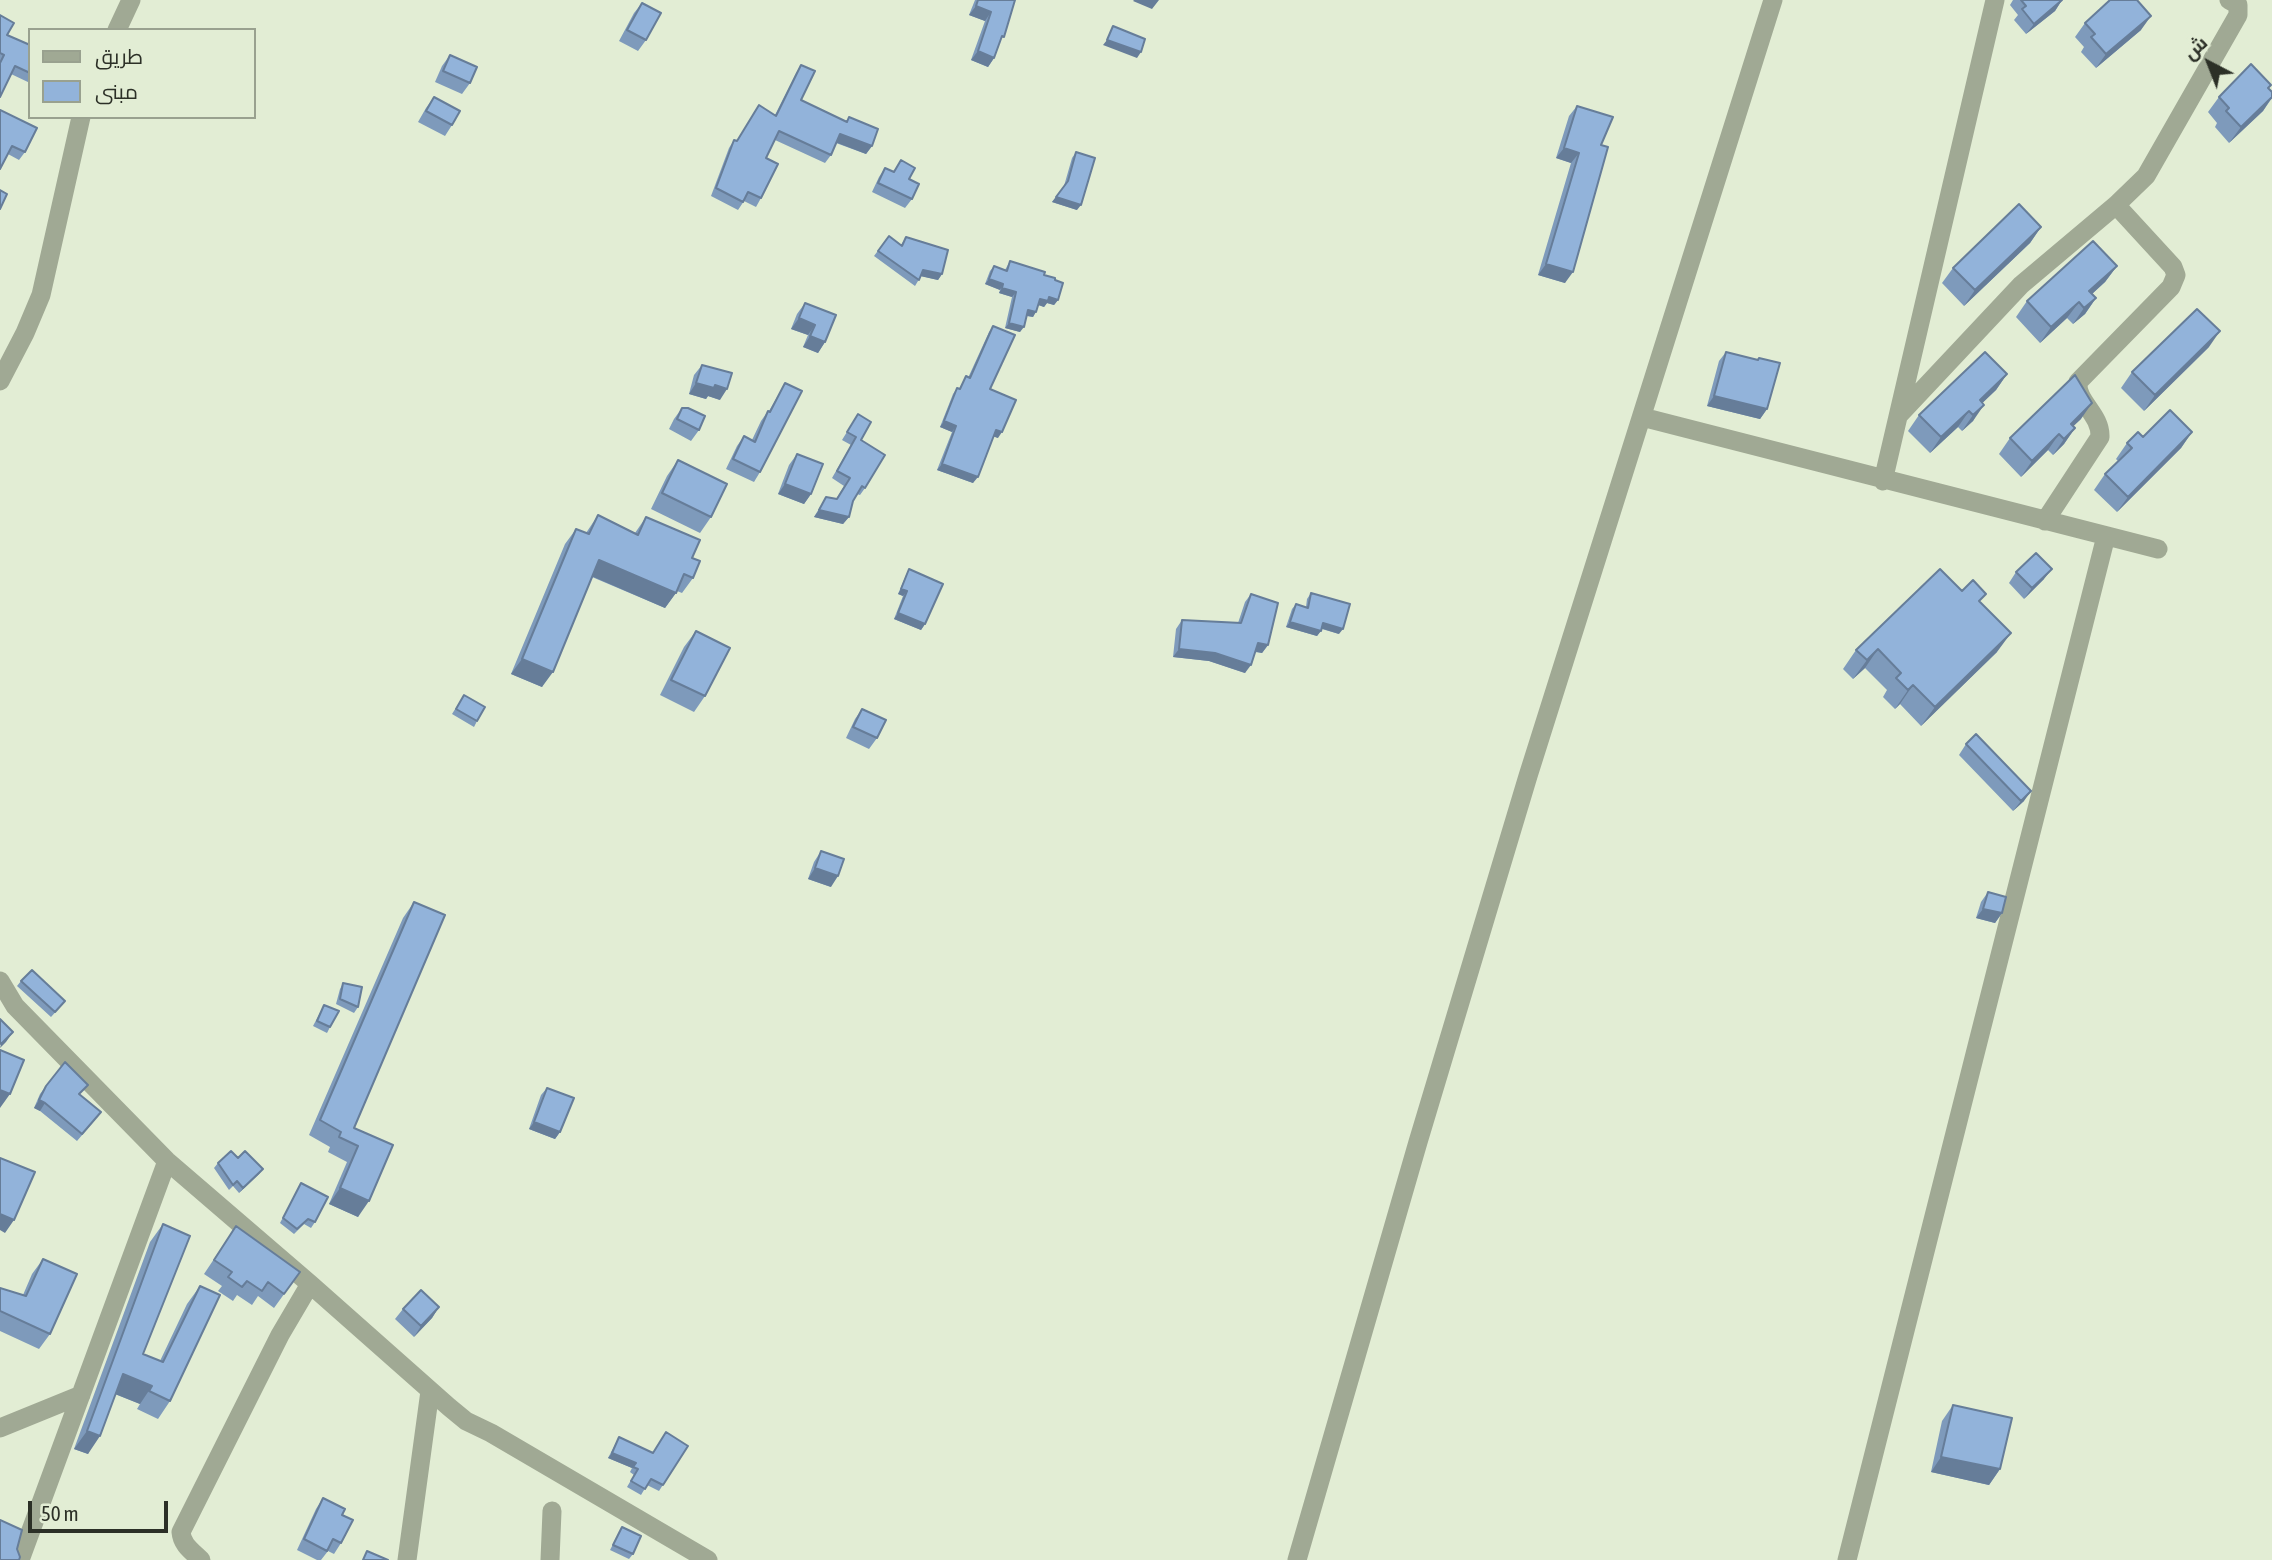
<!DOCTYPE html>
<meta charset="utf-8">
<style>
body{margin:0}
#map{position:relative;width:2272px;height:1560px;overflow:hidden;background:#e2edd4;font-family:"Asap Condensed",Cairo,sans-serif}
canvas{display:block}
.legend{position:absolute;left:28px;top:28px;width:228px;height:91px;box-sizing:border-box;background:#e2edd4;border:2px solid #99a18f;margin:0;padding:9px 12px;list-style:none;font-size:21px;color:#2c3027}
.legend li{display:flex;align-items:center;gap:14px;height:35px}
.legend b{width:35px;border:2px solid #99a18f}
.north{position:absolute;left:2174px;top:28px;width:70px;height:70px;-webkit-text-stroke:5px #e2edd4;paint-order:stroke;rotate:318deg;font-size:19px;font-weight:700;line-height:28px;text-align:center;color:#2c3027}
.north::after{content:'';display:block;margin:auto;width:24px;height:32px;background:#2c3027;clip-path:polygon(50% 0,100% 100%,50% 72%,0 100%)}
.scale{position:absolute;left:28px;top:1501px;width:140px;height:32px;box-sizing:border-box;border:4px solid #2c3027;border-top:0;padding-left:9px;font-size:21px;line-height:24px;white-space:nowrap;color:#2c3027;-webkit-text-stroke:5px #e2edd4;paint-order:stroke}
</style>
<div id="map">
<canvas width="2272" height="1560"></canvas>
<ul class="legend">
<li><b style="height:9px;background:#a0a994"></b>طريق</li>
<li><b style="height:19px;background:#92b3da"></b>مبنى</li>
</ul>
<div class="north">ش</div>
<div class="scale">50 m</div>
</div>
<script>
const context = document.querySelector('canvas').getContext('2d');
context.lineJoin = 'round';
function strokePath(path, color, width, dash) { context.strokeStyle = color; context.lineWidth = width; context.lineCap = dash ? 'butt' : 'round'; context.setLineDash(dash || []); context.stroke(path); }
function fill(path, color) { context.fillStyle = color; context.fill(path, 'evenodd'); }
const minor = new Path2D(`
 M117 30 131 0
 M0 381 25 333 41 295 81 117
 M1898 416 2021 285 2116 205 2146 176 2238 15V5L2229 0
 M1642 417 2158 549
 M1883 481 1995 0
 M2045 521 2100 437C2101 414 2076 402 2078 382L2171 287 2176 275 2173 267 2116 205
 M0 981 15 1006 167 1161 310 1284 449 1407 466 1421 491 1433 708 1560
 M0 1428 81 1395
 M20 1560 167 1161
 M201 1560C192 1551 182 1545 181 1532L280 1335 310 1284
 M407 1560 430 1391
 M550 1560 552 1511
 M1297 1560 1418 1142 1528 776 1773 0
 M1847 1560 2106 536`);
const wall = new Path2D(`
 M975 0H1015L994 58 988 67 971 60 985 21 969 15Z
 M2013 0H2062L2055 11 2026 34 2014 20 2018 15 2010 5Z
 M642 3 646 40 638 51 619 41 634 13Z
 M0 15 7 35 30 45V83L11 74 0 97Z
 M2085 23 2141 30 2096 68 2081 52 2084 47 2075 37Z
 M450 55 470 83 462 94 435 82 442 66Z
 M801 65V100L846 121 849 117 872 146 866 154 836 143 831 155 825 163 775 140 766 158 761 198 756 207 744 201 738 210 711 196 729 148 734 140 736 141 775 115 796 73Z
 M2269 89 2272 92V98L2263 111 2229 143 2215 127 2217 123 2208 112 2219 97Z
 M434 97 452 125 445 136 418 122 426 108Z
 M1577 106 1601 145 1565 283 1538 275 1571 163 1556 158 1569 116Z
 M0 110 25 152 19 160 8 154Z
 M1076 152 1077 210 1052 202 1064 186 1072 158Z
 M901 160 909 179 912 199 905 208 872 192 879 177 885 168 893 172Z
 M2041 227 2030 243 1964 306 1942 283 1953 268Z
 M889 236 901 245 906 237 942 274 938 280 921 276 915 286 874 256Z
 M1010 261 1055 280 1058 300 1054 305 1047 303 1044 307 1038 305 1033 317 1026 316 1020 332 1005 328 1012 297 999 293 1000 290 985 284 990 271 994 266 1005 270Z
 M2117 266 2105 282 2092 294 2096 298 2085 314 2073 324 2067 318 2040 343 2016 317 2027 301Z
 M805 303 825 342 818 353 803 347 808 335 791 329 797 314Z
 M993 326 990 389 998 438 993 436 973 483 937 470 952 432 940 427 953 394 957 388 959 389 966 376 968 378 989 332Z
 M2209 347 2144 411 2121 388 2132 372Z
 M1726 352 1758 360 1767 409 1760 419 1707 406 1719 361Z
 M702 365 720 400 708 396 706 399 689 394 694 375Z
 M2007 374 1996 390 1982 403 1973 421 1962 431 1958 427 1930 453 1908 431 1919 415Z
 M785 383 760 472 754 482 726 469 737 446 744 436 752 440 761 421 768 411H769Z
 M682 408 699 430 691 441 669 429 674 419Z
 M858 414 865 488 860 495 857 494 853 501 849 517 843 524 814 517 826 497 836 499 844 486 832 478 851 445 842 440Z
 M2081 419 2073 426 2075 428 2064 444 2053 455 2048 450 2021 477 1999 454 2010 438Z
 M2192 432 2181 448 2117 512 2094 490 2105 474 2118 461 2116 459 2127 443 2143 437Z
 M797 454 811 494 804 504 778 494 789 465Z
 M678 460 711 517 700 533 651 509 667 476Z
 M598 515 635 533 646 517 692 558 693 578 682 593 677 591 665 608 592 577 542 687 511 674 565 544 576 529 586 533Z
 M909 569 925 624 921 630 894 619 903 596 898 594 906 575Z
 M2016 572 2044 579 2024 599 2009 583Z
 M1962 591 1980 602 1997 652 1921 726 1900 704 1895 709 1883 697 1887 690 1865 668 1853 679 1843 669 1856 650Z
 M1311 593 1339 634 1322 629 1317 636 1286 627 1292 609 1296 604 1306 607 1307 599Z
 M1251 594 1268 645 1262 653 1255 652 1245 673 1209 661 1173 657 1176 629 1182 620 1238 623 1245 602Z
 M696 631 705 696 694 712 660 695 684 647Z
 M464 695 477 721 474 727 452 714Z
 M862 709 877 738 869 749 846 738 855 719Z
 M1966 744 2024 801 2013 811 1959 755Z
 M821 851 831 887 808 879 814 862Z
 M1988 892 2002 913 1995 923 1976 918 1981 902Z
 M414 902 354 1128 393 1145 358 1217 329 1204 347 1162 328 1152 330 1147 309 1135 403 918Z
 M21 981 61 1006 51 1017 17 986Z
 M343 983 358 1007 354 1013 336 1004 340 989Z
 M324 1005 330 1027 327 1033 313 1026Z
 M46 1086 80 1095 95 1120 77 1141 40 1111 34 1108 40 1094Z
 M547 1088 560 1132 555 1139 529 1129 541 1095Z
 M238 1158 263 1169 259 1174 239 1193 233 1186 229 1190 214 1168 218 1163Z
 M301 1183 315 1222 311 1228 304 1224 294 1234 280 1223Z
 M163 1224 143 1354 160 1361 187 1304 200 1286 170 1401 158 1419 137 1409 140 1404 115 1394 88 1454 74 1449 150 1242Z
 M236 1226 300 1272 274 1308 258 1296 252 1305 237 1295 233 1301 218 1291 222 1286 204 1274Z
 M43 1259 50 1334 39 1349 0 1331V1288L23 1295 32 1274Z
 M439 1307 432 1318 414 1337 395 1319 403 1309Z
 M1953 1405 2000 1469 1989 1485 1931 1472 1942 1421Z
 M619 1437 653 1453 688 1446 659 1491 647 1485 641 1495 627 1487 634 1475 630 1472 632 1468 608 1458Z
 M323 1498 342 1515 341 1543 334 1554 328 1551 321 1560H317L297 1550 316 1509Z
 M622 1527 633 1554 629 1559 610 1550Z`);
const shadedWall = new Path2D(`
 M1134 0H1159L1152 9 1133 1Z
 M2062 0 2055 11 2026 34 2034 24Z
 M976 6 991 12 985 21 969 15Z
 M2151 16 2141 30 2096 68 2106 54Z
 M1107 40 1141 52 1137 58 1103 45Z
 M978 51 994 58 988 67 971 60Z
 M2272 97 2263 111 2229 143 2241 127Z
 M840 134 872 146 866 154 835 142Z
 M1564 148 1579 153 1571 163 1556 158Z
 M1056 197 1081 205 1077 210 1052 202Z
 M2041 227 2030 243 1964 306 1975 290Z
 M1546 264 1573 272 1565 283 1538 275Z
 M2117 266 2105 282 2081 304 2089 291Z
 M923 270 942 274 938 280 920 276Z
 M989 279 1003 284 1000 290 985 284Z
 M1002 288 1016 292 1012 297 999 293Z
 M1049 297 1058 300 1054 305 1047 303 1044 307 1036 304 1040 299Z
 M2096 298 2085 314 2073 324 2084 308Z
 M2079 302 2067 318 2040 343 2051 327Z
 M1028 310 1036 312 1033 317 1024 315Z
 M799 318 815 325 808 335 791 329Z
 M1009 323 1024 327 1020 332 1005 328Z
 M2220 331 2209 347 2144 411 2155 395Z
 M810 336 825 342 818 353 803 347Z
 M2007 374 1996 390 1972 413 1980 400Z
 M696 383 715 385 727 389 720 400 708 396 706 399 689 394Z
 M1714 396 1767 409 1760 419 1707 406Z
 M2092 403 2081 419 2062 437 2071 424Z
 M1984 405 1973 421 1962 431 1973 415Z
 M1969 411 1958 427 1930 453 1941 437Z
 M944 421 956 426 952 432 940 427Z
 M2075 428 2064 444 2053 455 2064 439Z
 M996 430 1002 432 998 438 992 436Z
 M2192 432 2181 448 2117 512 2128 497Z
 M2059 434 2048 450 2021 477 2032 461Z
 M942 464 978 477 973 483 937 470Z
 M785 484 811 494 804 504 778 494Z
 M819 510 849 517 843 524 814 517Z
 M599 560 676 593 665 608 589 575Z
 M2052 569 2044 579 2024 599 2032 588Z
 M901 589 907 591 903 596 898 594Z
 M898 613 925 624 921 630 894 619Z
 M1290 622 1321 631 1317 636 1286 627Z
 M1323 623 1343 629 1339 634 1320 628Z
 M2011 633 1997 652 1921 726 1935 707Z
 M1258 643 1268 645 1262 653 1253 651Z
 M1179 649 1215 653 1251 665 1245 673 1209 661 1173 657Z
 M1878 649 1865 668 1853 679 1867 660Z
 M522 659 553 672 542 687 511 674Z
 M1913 685 1900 704 1895 709 1908 690Z
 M2031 791 2024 801 2013 811 2021 801Z
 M815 868 838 876 831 887 808 879Z
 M1983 909 2002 913 1995 923 1976 918Z
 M13 1032 6 1042 0 1048 1 1044Z
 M0 1090 10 1094 0 1108Z
 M39 1100 45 1103 40 1111 34 1108Z
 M534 1122 560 1132 555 1139 529 1129Z
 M263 1169 259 1174 239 1193 243 1188Z
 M340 1188 369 1201 358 1217 329 1204Z
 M0 1214 14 1220 5 1233 0 1230Z
 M439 1307 432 1318 414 1337 421 1326Z
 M123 1374 152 1386 140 1404 110 1392Z
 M87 1431 100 1436 88 1454 74 1449Z
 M612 1453 636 1463 632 1468 608 1458Z
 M1941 1457 2000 1469 1989 1485 1931 1472Z`);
const building = new Path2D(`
 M978 0H1015L1004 37 1002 36 994 58 978 51 991 12 976 6Z
 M2021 0H2062L2034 24 2022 9 2026 6Z
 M2110 0H2137L2151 16 2106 54 2091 37 2095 34 2085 23Z
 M642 3 661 13 646 40 627 30Z
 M0 15 14 23 7 35 30 45V73L15 66 0 97V63L4 55 0 53Z
 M1113 26 1145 39 1141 52 1107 40Z
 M450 55 477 67 470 83 443 71Z
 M2251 64 2271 85 2268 88 2272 92V97L2241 127 2226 111 2229 108 2219 97Z
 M801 65 815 71 801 100 847 122 849 117 878 129 872 146 840 134 831 155 779 131 766 158 778 164 761 198 748 192 743 202 716 188 734 140 737 141 759 105 776 116Z
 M434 97 460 111 452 125 426 111Z
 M1577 106 1613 117 1601 145 1608 147 1573 272 1546 264 1579 153 1564 148Z
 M0 110 37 128 25 152 12 146 0 169Z
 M1076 152 1095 158 1081 205 1056 197 1068 181Z
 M901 160 915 168 909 179 919 184 912 199 878 183 885 168 894 172Z
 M0 190 7 194 0 209Z
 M2019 204 2041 227 1975 290 1953 268Z
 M889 236 902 246 906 237 948 250 942 274 923 270 919 280 878 251Z
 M2093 241 2117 266 2089 291 2096 298 2084 308 2079 302 2051 327 2027 301Z
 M1010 261 1045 272 1044 275 1055 278V280L1063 283 1058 300 1049 297 1048 301 1040 299 1036 312 1028 310 1024 327 1009 323 1016 292 1002 288 1003 284 989 279 994 266 1007 271Z
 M805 303 836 315 825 342 810 336 815 325 799 318Z
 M2197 309 2220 331 2155 395 2132 372Z
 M993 326 1015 335 990 389 1016 400 1002 432 996 430 978 477 942 464 956 426 944 421 957 388 960 389 966 376 970 378Z
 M1726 352 1758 360 1759 358 1780 363 1767 409 1714 396Z
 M1985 352 2007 374 1980 400 1984 405 1973 415 1969 411 1941 437 1919 415Z
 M702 365 732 373 727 389 715 385 714 388 696 383Z
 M2075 375 2092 403 2071 424 2075 428 2064 439 2059 434 2032 461 2010 438Z
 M785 383 802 391 760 472 733 459 744 436 755 442 768 411 770 412Z
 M682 408H688L705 416 699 430 677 419Z
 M2170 410 2192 432 2128 497 2105 474 2132 448 2127 443 2138 432 2143 437Z
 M858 414 871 422 861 440 885 455 865 488 862 486 853 501 849 517 819 510 826 497 837 499 850 478 837 471 856 437 847 432Z
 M797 454 823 464 811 494 785 484Z
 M678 460 727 484 711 517 662 493Z
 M598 515 638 535 646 517 700 540 692 558 700 561 693 578 684 574 676 593 599 560 553 672 522 659 576 529 589 534Z
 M2036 553 2052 569 2032 588 2016 572Z
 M909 569 943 584 925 624 898 613 907 591 901 589Z
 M1940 569 1962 591 1973 580 1986 594 1979 601 2011 633 1935 707 1913 685 1908 690 1896 678 1901 673 1878 649 1867 660 1856 650Z
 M1311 593 1350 604 1343 629 1323 623 1321 631 1290 622 1296 604 1308 608Z
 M1251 594 1278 603 1268 645 1258 643 1251 665 1215 653 1179 649 1182 620 1241 623Z
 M696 631 730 648 705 696 671 680Z
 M464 695 485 707 477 721 456 709Z
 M862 709 886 720 877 738 853 727Z
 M1976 734 2031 791 2021 801 1966 744Z
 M821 851 844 859 838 876 815 868Z
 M1988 892 2006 897 2002 913 1983 909Z
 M414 902 445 915 354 1128 393 1145 369 1201 340 1188 358 1146 339 1137 341 1132 320 1120Z
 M32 970 65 1001 55 1012 21 981Z
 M343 983 362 987 358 1007 340 999Z
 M324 1005 339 1011 330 1027 317 1021Z
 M0 1019 13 1032 1 1044 0 1042Z
 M0 1050 24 1060 10 1094 0 1090Z
 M65 1062 88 1085 79 1094 101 1112 82 1134 45 1103 39 1100 46 1086Z
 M547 1088 574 1098 560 1132 534 1122Z
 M231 1151 238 1158 245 1151 263 1169 243 1188 237 1181 233 1185 218 1163Z
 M0 1158 35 1172 14 1220 0 1214Z
 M301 1183 328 1197 315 1222 308 1219 297 1229 283 1218Z
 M163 1224 190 1236 143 1354 163 1362 200 1286 220 1295 170 1401 149 1391 152 1386 123 1374 100 1436 87 1431Z
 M236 1226 300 1272 284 1294 268 1282 262 1291 247 1281 242 1287 228 1277 232 1272 214 1260Z
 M43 1259 77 1274 50 1334 0 1311V1288L26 1296Z
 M421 1290 439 1307 421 1326 403 1309Z
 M1953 1405 2012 1418 2000 1469 1941 1457Z
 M666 1432 688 1446 663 1485 651 1479 645 1489 631 1481 638 1469 633 1467 636 1463 612 1453 619 1437 653 1453Z
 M323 1498 345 1509 342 1515 353 1520 341 1543 333 1539 327 1551 304 1539Z
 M0 1520 22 1530 17 1549 20 1557 19 1560H0Z
 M622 1527 641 1536 633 1554 613 1545Z
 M367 1551 388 1560H363Z`);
strokePath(minor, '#a0a994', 19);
fill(wall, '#7e9abb');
fill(shadedWall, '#667d99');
fill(building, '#92b3da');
strokePath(building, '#667d99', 2);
</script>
